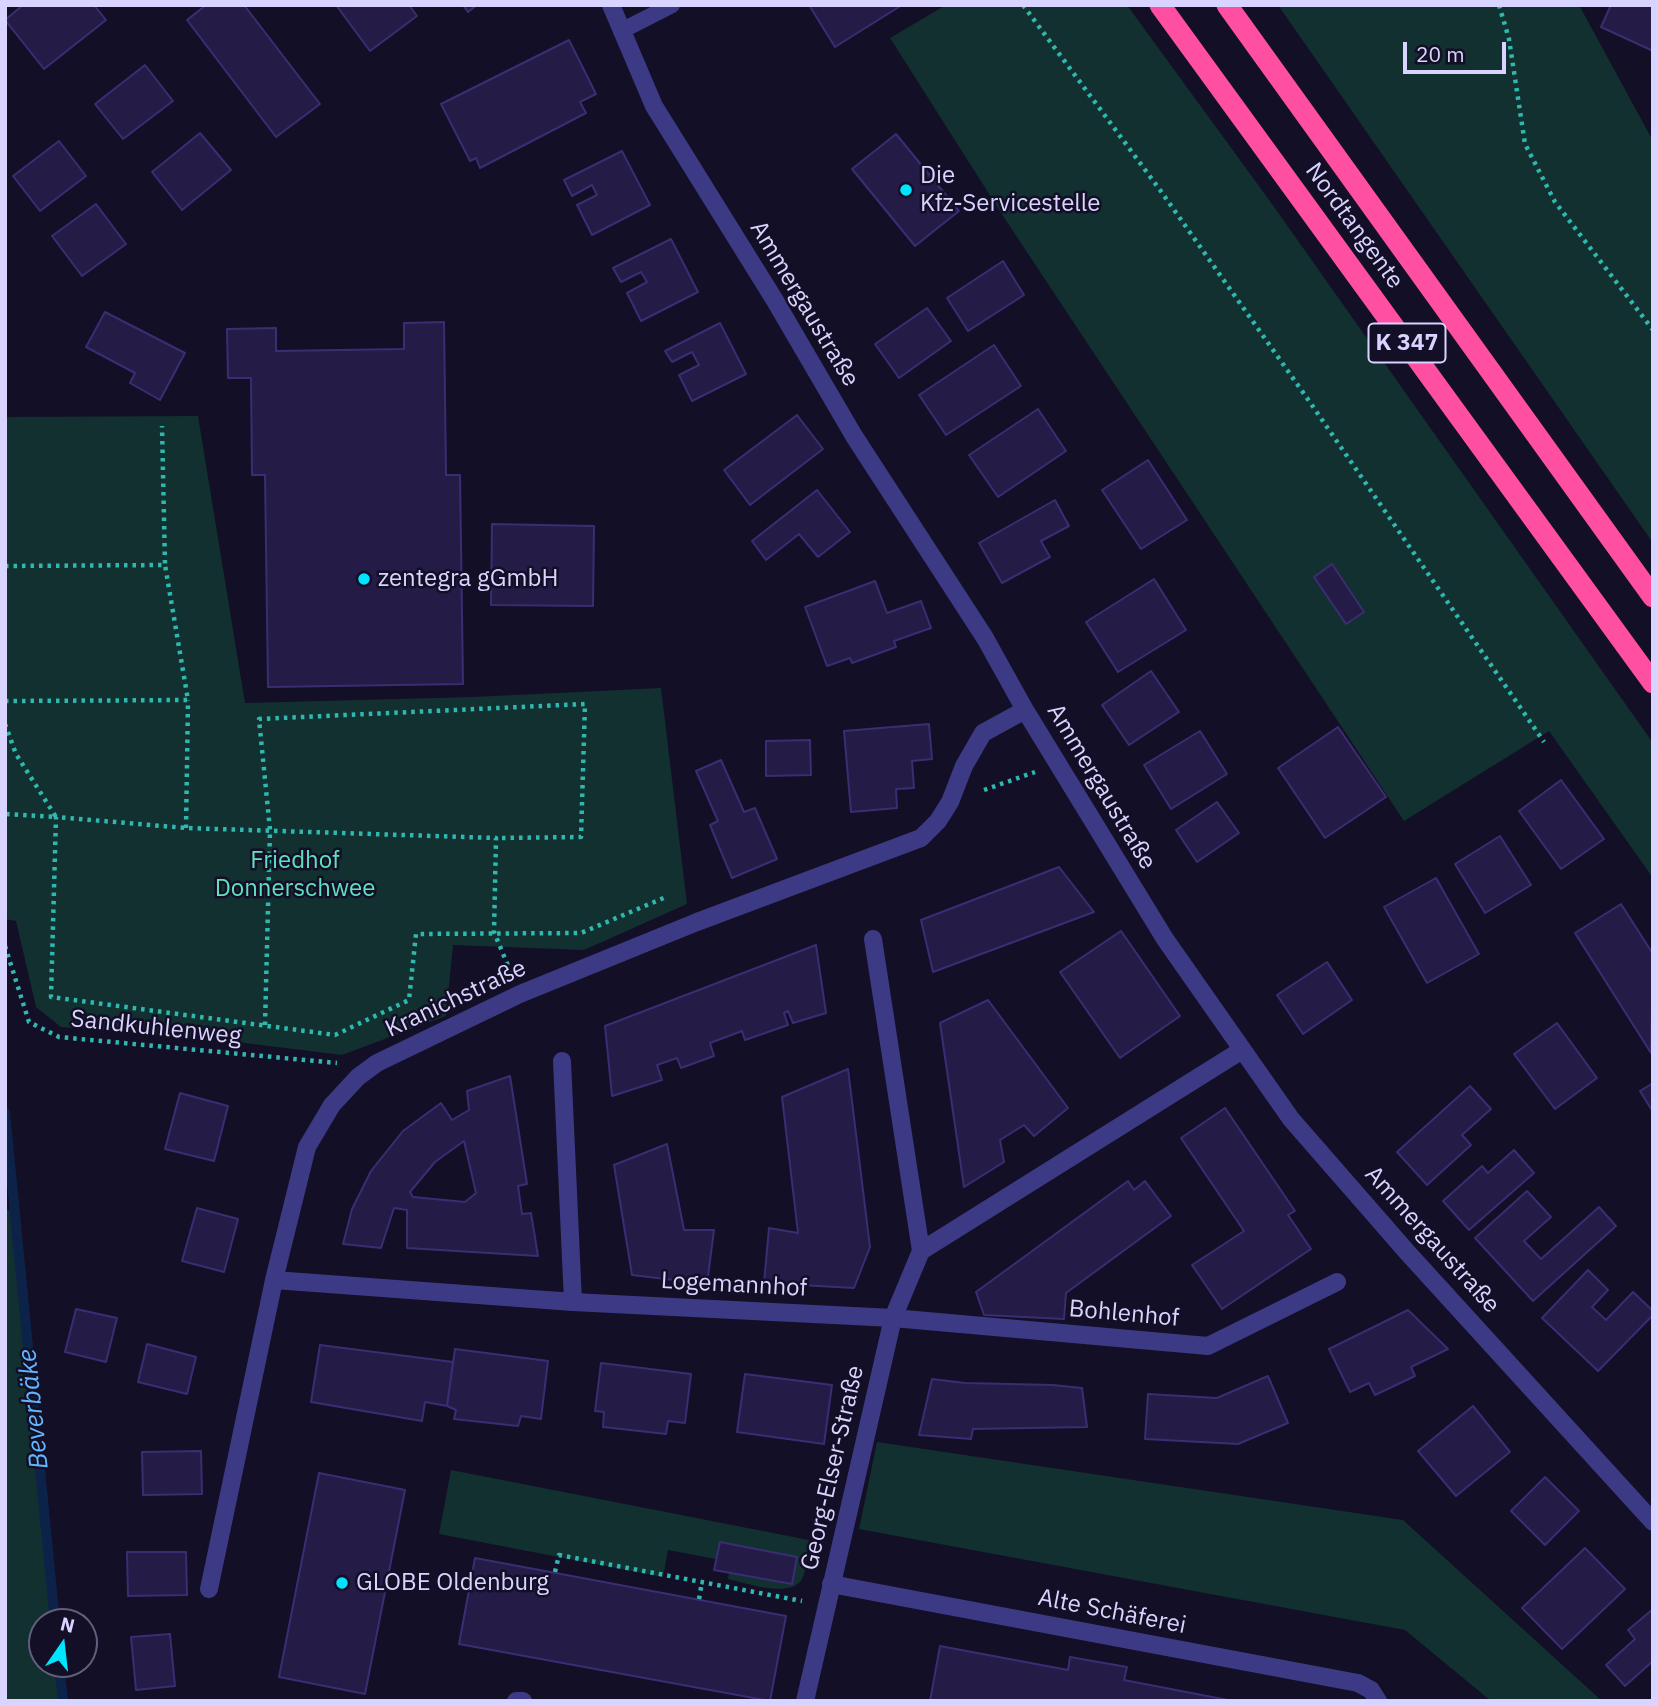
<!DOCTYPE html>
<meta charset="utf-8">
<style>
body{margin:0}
#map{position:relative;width:1658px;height:1706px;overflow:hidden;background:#130f26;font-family:"IBM Plex Sans",sans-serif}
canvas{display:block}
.frame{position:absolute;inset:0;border:7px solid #d9d4ff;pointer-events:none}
.north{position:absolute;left:28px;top:1608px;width:70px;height:70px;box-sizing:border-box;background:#130f26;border:2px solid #625e7d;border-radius:50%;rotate:14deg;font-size:19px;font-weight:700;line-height:28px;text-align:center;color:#d9d4ff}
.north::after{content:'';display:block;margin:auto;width:24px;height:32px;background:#00e5ff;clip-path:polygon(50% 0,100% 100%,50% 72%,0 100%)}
.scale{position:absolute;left:1403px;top:42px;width:103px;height:32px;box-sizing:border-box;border:4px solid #d9d4ff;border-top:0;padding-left:9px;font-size:21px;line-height:24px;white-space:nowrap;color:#d9d4ff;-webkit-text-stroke:5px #130f26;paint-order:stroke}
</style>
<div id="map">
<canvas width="1658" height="1706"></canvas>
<div class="frame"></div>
<div class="north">N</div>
<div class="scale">20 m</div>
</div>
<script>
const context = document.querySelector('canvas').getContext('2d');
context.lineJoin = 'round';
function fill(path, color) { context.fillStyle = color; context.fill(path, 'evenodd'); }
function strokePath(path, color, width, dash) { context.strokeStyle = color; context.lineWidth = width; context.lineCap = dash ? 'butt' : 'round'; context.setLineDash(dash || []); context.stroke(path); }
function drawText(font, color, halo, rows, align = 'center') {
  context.font = font + ' "IBM Plex Sans",sans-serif'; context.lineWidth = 5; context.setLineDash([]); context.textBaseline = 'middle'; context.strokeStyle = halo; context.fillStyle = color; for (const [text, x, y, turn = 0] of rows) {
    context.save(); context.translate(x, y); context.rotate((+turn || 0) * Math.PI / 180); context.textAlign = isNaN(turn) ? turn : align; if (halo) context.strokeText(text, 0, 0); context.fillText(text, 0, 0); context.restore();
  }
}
const green = new Path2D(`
 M946 5H1127L1272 204 1653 743V878L1549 731 1404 821 1005 219 890 38Z
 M1278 5H1579L1653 141V543Z
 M198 416 245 703 473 697 661 688 687 904 584 950 453 945 446 1016 342 1055 212 1039 61 1027 36 1007 16 921 5 919V417Z
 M5 1209 13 1211 34 1454 54 1622H42V1664H59L63 1701H5Z
 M877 1442 1403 1520 1602 1701H1491L1405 1630 859 1529Z
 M451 1470 809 1540C807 1552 807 1569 802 1579 791 1599 746 1583 728 1579L731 1562 668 1550 663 1577 439 1534Z`);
const stream = new Path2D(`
 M5 1112 55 1622
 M59 1664 63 1701`);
const building = new Path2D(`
 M23 5H94L106 20 44 69 5 20Z
 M206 5H244L320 104 276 137 187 20Z
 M336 5H409L417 16 370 51Z
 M463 5H477L468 12Z
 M809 5H902L835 47Z
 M1611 5H1653V46L1651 50 1601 27Z
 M569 40 596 94 580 102 586 113 480 168 476 158 470 161 441 104Z
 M145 65 173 101 123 139 95 104Z
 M200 133 231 170 182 210 152 172Z
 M896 134 959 211 915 246 852 169Z
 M59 141 86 176 40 211 13 176Z
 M622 151 650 205 592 235 577 205 597 195 592 185 572 196 564 180Z
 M96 204 126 244 82 276 52 236Z
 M671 239 698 292 641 321 627 293 647 282 641 272 621 282 613 268Z
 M1003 261 1024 295 968 331 947 298Z
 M927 308 951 341 899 378 875 344Z
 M105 312 185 353 160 400 130 383 135 373 86 347Z
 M444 322 446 475H460L463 684 268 687 265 475H252L251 378H228L227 329 276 328V351L404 349V323Z
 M720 323 746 374 692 401 679 375 699 365 692 352 672 362 665 351Z
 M994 345 1021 386 946 435 919 395Z
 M1038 409 1066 451 998 497 969 455Z
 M797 415 823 449 750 505 724 470Z
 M1148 460 1187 520 1141 549 1102 490Z
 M817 490 850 532 818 557 799 534 766 560 752 541Z
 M1055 500 1069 526 1041 541 1050 557 1002 583 979 543Z
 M492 524 594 526 593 606 491 605Z
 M1332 564 1364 612 1346 624 1314 577Z
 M1154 579 1186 630 1118 672 1086 622Z
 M875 581 887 613 921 601 931 628 894 641 896 647 852 663 850 658 827 666 805 607Z
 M1151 671 1179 712 1129 745 1102 705Z
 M929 724 932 759 912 761 914 788 896 789 897 808 851 812 844 731Z
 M1338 727 1386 797 1325 838 1278 768Z
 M1200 731 1227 774 1171 809 1144 765Z
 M810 740 811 775 766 776V741Z
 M721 760 744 812 755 808 777 859 732 878 710 825 718 821 696 771Z
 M1561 780 1604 839 1561 869 1519 811Z
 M1217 802 1239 833 1197 862 1176 830Z
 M1500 836 1531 885 1485 913 1455 864Z
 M1059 867 1094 912 933 972 921 920Z
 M1436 878 1479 954 1427 983 1384 907Z
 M1621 904 1653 954 1651 1053 1575 933Z
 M1121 931 1180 1016 1120 1058 1060 972Z
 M816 945 826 1013 793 1023 788 1011 784 1013 788 1025 745 1040 742 1031 710 1043 714 1056 681 1068 677 1058 657 1065 662 1080 612 1096 605 1026Z
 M1327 962 1352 1000 1303 1034 1277 995Z
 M988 1000 1068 1108 1034 1136 1024 1125 1000 1140 1004 1162 964 1187 940 1023Z
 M1557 1023 1597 1078 1555 1109 1514 1054Z
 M848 1069 870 1247 854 1288 764 1283 769 1228 798 1233 782 1097Z
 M510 1076 527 1184 518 1186 522 1214 531 1213 538 1256 407 1248V1210L394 1208 381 1248 343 1244 352 1209 371 1171 403 1131 441 1103 452 1120 469 1110 467 1091ZM464 1141 476 1193 465 1202 413 1197 410 1192 435 1162Z
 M1653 1083V1112L1640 1091Z
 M1470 1086 1491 1109 1462 1135 1471 1145 1427 1185 1397 1152Z
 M180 1093 228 1106 214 1161 165 1149Z
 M1225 1108 1295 1211 1288 1215 1311 1249 1222 1309 1192 1265 1244 1231 1181 1138Z
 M667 1144 684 1230H714L707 1284 632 1275 614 1165Z
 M1514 1150 1534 1173 1469 1230 1443 1201 1482 1166 1488 1173Z
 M1128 1181 1134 1190 1145 1181 1171 1216 1066 1293 1064 1319 984 1315 976 1292Z
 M1527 1191 1551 1217 1524 1241 1541 1259 1599 1207 1616 1226 1533 1301 1475 1238Z
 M197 1208 238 1219 224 1272 182 1261Z
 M1588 1270 1608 1290 1592 1307 1606 1320 1633 1292 1653 1311V1315L1598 1371 1542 1318Z
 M76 1309 117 1318 106 1362 65 1352Z
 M1408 1310 1448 1349 1411 1367 1415 1376 1375 1395 1369 1383 1350 1392 1329 1349Z
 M147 1344 196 1357 187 1394 138 1382Z
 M320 1345 453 1362 447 1406 425 1402 422 1421 311 1402Z
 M455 1349 548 1361 541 1419 521 1416 518 1426 454 1419 456 1410 447 1406Z
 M601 1363 691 1374 685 1423 668 1421 666 1434 603 1427 604 1412 595 1411Z
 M745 1374 832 1385 824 1444 737 1432Z
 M1268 1376 1288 1423 1238 1444 1145 1439 1148 1394 1217 1398Z
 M932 1379 965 1383 1053 1385 1082 1388 1087 1427 973 1429 971 1439 919 1435Z
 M1473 1406 1510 1452 1456 1496 1418 1451Z
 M201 1451 202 1494 143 1495 142 1452Z
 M319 1473 405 1490 365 1694 279 1677Z
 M1545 1477 1579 1511 1545 1545 1511 1511Z
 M720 1542 797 1557 792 1584 714 1570Z
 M1585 1548 1625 1589 1562 1649 1522 1608Z
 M127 1552H186L187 1595 128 1596Z
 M475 1558 786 1616 770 1701 459 1644Z
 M1653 1609V1661L1625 1686 1606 1665 1635 1639 1628 1630Z
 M170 1634 175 1686 136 1690 131 1637Z
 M940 1646 1068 1670 1070 1657 1127 1667 1124 1680 1233 1701H930Z`);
const path = new Path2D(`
 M1023 5 1160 190 1307 398 1544 742
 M1499 5 1509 39 1525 144 1555 202 1653 330
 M5 566 165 565 162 426
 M5 701 188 700 165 565
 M5 724 16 754 56 817 5 814
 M984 790 1035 772
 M186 828 188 700
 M5 946 29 1022 59 1037 337 1063
 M511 973 494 932 496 838 186 828 56 817 51 997 335 1035 409 1000 416 934 581 933 666 897
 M265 1025 270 830 259 719 585 704 581 837 496 838
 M555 1572 559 1555 802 1601
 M699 1599 702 1582`);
const lane = new Path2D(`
 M621 31 672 5`);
const street = new Path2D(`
 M611 5 654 106 774 299 854 436 985 638 1025 710 1165 939 1291 1119 1407 1252 1653 1522
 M873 939 921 1251
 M562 1061 573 1302
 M274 1280 573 1302 893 1318 1208 1346 1337 1282
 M831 1584 1358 1683 1371 1690 1378 1701
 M209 1589 274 1280 307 1147 332 1105 358 1077 377 1063 520 994 697 922 921 838 938 821 950 802 964 766 983 733 1025 710
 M516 1701H523
 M805 1701 893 1318 921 1251 1242 1050`);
const highway = new Path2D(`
 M1160 5 1653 683
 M1227 5 1653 597`);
const markers = [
 [906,190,7,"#00e5ff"],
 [364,579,7,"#00e5ff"],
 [342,1583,7,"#00e5ff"]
];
const shields = [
 [1407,343,77]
];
const shieldNames = [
 ["K 347",1407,343]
];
const poiNames = [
 ["Die",920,176],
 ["Kfz-Servicestelle",920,204],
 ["zentegra gGmbH",378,579],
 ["GLOBE Oldenburg",356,1583]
];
const streetNames = [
 ["Nordtangente",1354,226,54],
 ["Ammergaustraße",804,304,59],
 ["Ammergaustraße",1101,787,59],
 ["Kranichstraße",456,999,-25],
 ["Sandkuhlenweg",156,1028,6],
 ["Ammergaustraße",1432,1240,48],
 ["Logemannhof",734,1285,3],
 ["Bohlenhof",1124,1314,5],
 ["Georg-Elser-Straße",833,1468,-77],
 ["Alte Schäferei",1112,1612,11]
];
const parkNames = [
 ["Friedhof",295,861],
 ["Donnerschwee",295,889]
];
const waterNames = [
 ["Beverbäke",34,1409,-96]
];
fill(green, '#12302f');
strokePath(stream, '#0c2248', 10);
fill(building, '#241b47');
strokePath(building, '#3b2d73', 2);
strokePath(path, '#2fb8b0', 4.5, [3.5, 5]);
strokePath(lane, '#3d3a85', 16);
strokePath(street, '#3d3a85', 18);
strokePath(highway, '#ff4fa3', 21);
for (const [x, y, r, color] of markers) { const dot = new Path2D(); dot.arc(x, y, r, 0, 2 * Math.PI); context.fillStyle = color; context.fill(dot); strokePath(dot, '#130f26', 2.5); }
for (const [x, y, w] of shields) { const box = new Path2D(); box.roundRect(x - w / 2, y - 19.5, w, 39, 5); context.fillStyle = '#130f26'; context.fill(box); strokePath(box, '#d9d4ff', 2); }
drawText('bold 23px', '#d9d4ff', null, shieldNames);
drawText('24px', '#d9d4ff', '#130f26', poiNames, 'left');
drawText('24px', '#d9d4ff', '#130f26', streetNames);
drawText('24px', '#5fe0c0', '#130f26', parkNames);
drawText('italic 26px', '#62b6ff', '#130f26', waterNames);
</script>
